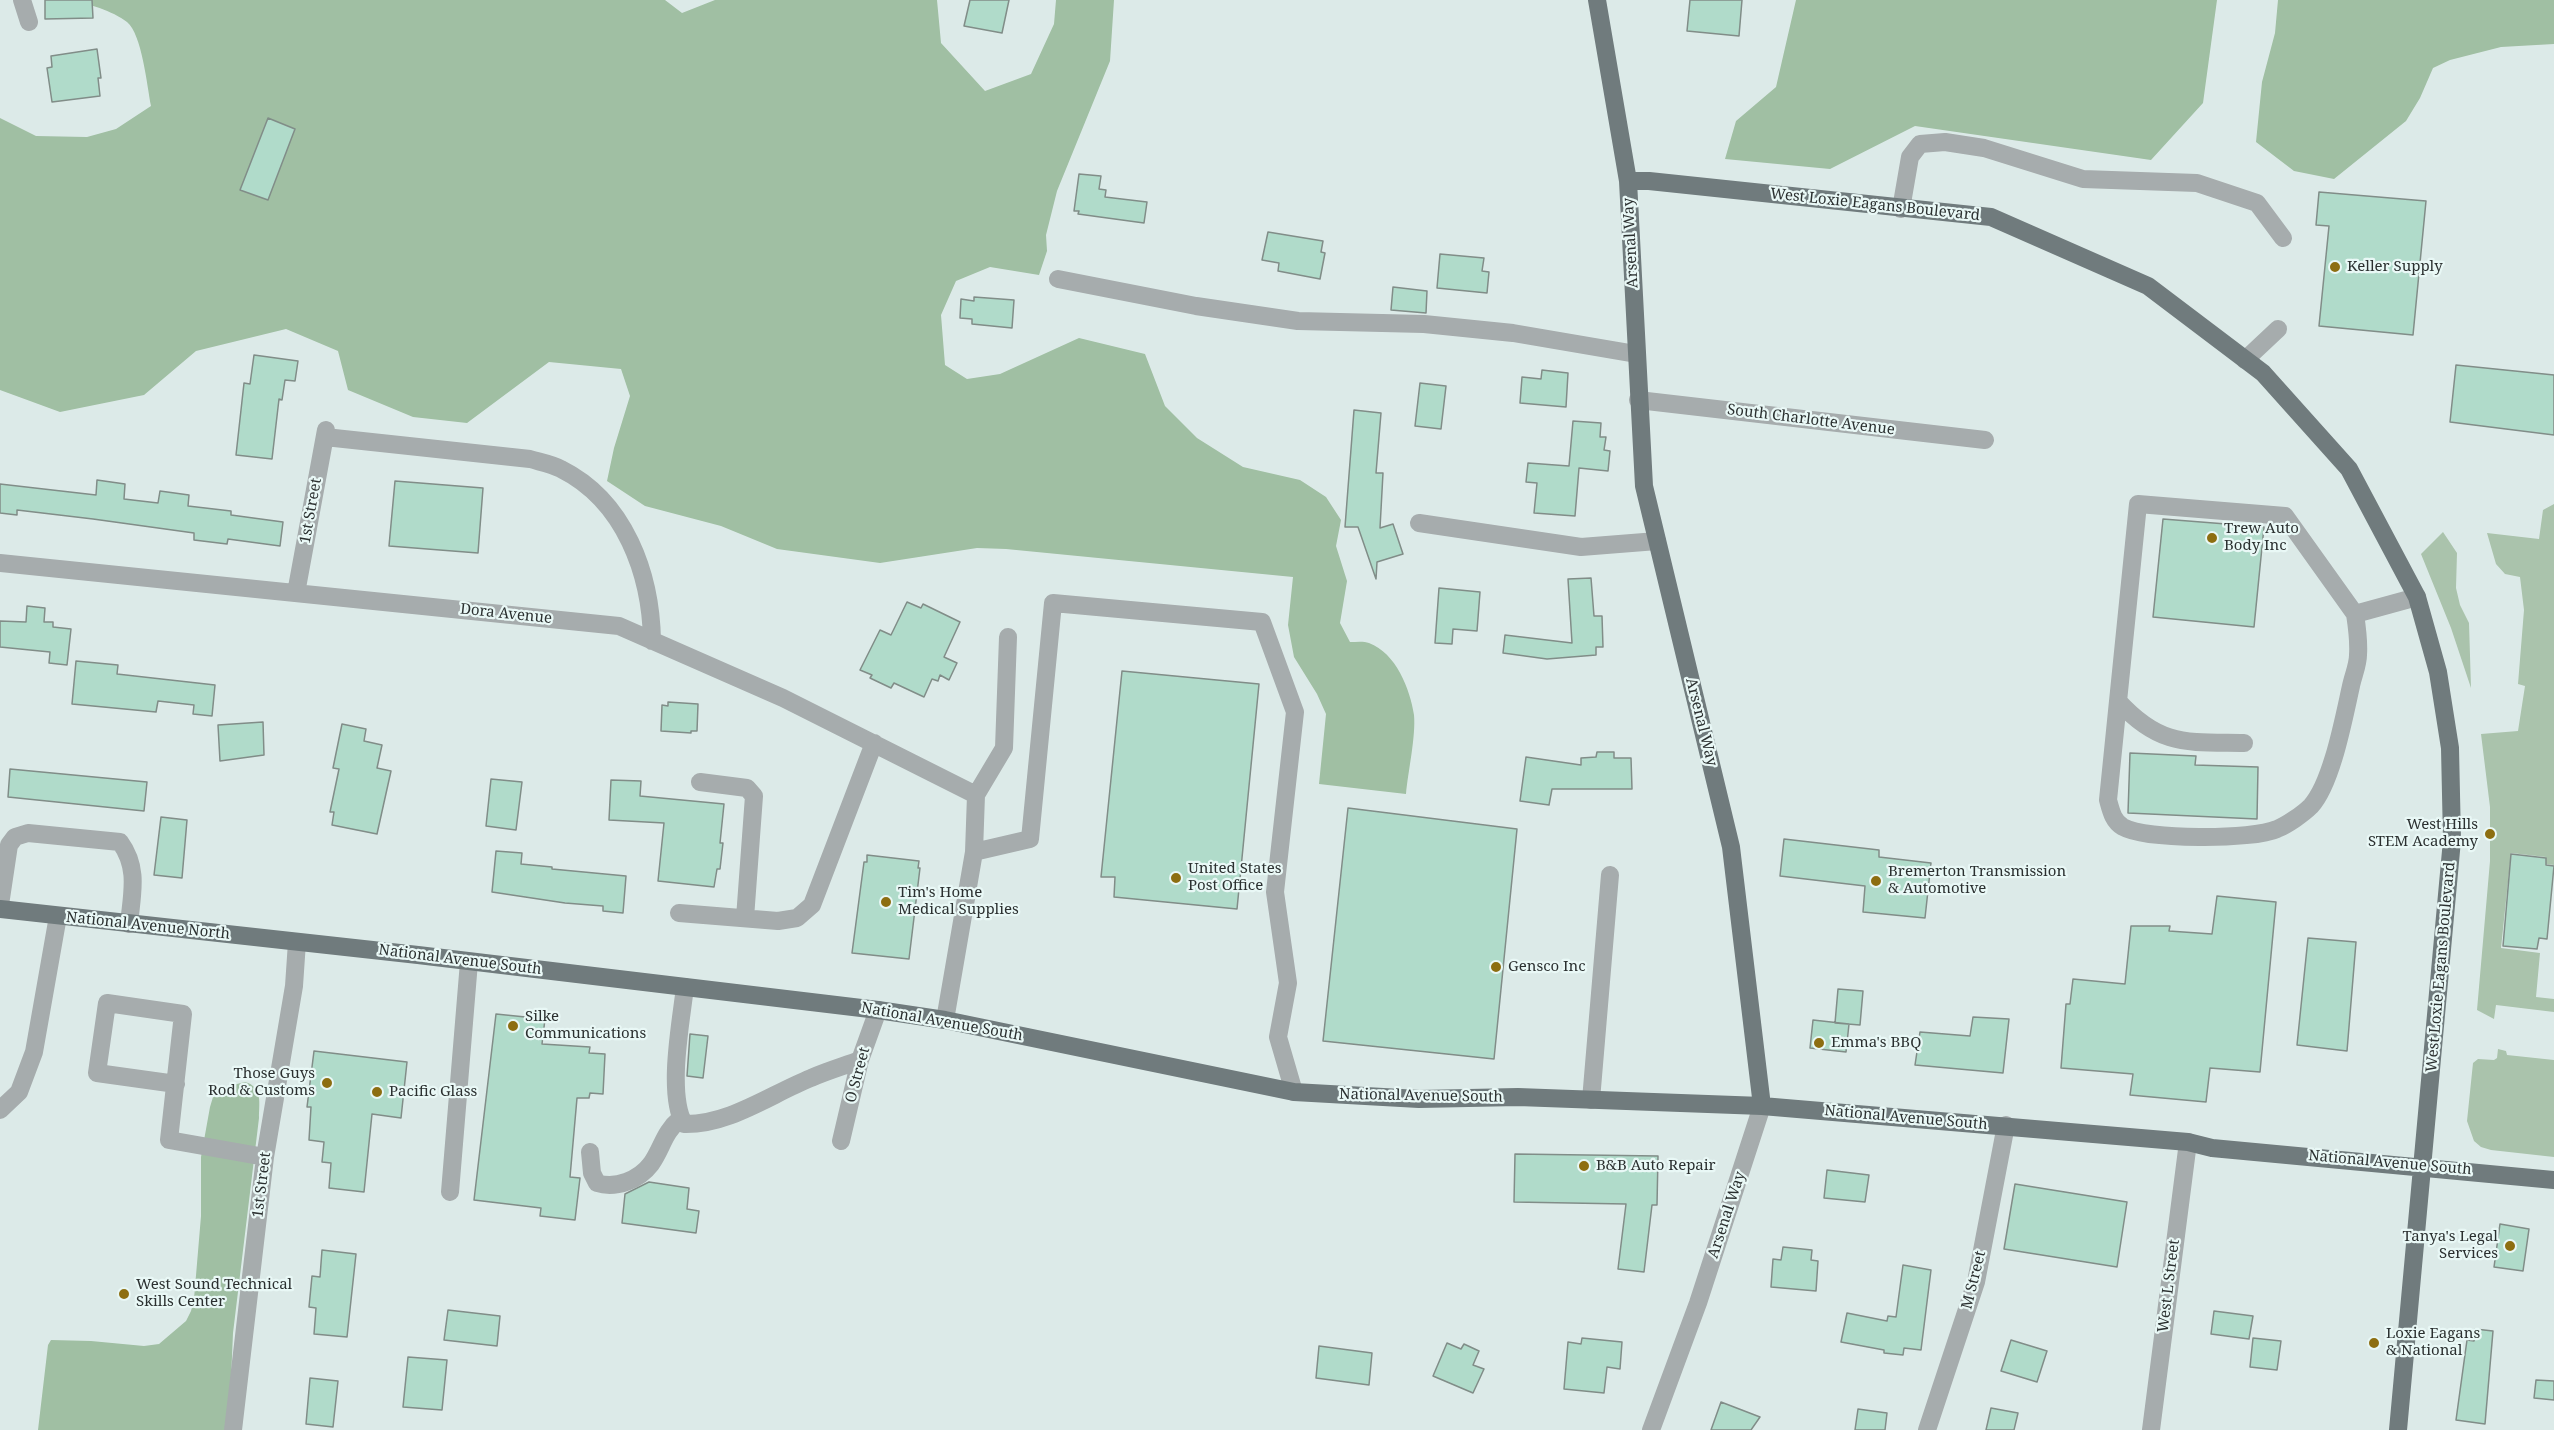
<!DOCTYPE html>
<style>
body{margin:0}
canvas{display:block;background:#dceae8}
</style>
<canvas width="2554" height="1430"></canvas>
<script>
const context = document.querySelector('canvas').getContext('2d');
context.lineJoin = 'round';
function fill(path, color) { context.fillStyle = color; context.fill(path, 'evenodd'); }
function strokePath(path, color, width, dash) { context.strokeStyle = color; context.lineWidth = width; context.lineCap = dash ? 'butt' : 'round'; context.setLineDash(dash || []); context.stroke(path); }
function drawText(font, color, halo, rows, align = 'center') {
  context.font = font + ' "Noto Serif",serif'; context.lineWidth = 4.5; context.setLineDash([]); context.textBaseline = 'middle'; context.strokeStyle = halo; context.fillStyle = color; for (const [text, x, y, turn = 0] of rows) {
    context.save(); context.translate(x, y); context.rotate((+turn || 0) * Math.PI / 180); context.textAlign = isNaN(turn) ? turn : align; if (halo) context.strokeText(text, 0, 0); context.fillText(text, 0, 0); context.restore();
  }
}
const green = new Path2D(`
 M2554 504V865L2546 864V857L2511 853 2501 948 2540 953 2536 997 2554 999V1012L2496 1005 2494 1019 2477 1010 2490 861V807L2481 734 2518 731 2525 686 2518 684 2524 610 2520 577 2505 574 2496 564 2487 533 2539 539 2543 510Z
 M2443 532 2457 553 2456 588 2460 605 2469 623 2471 688 2451 628 2421 554Z
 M2498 1049 2506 1051 2507 1055 2554 1060V1157L2491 1150 2481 1147 2474 1141 2467 1121 2473 1063 2478 1059 2494 1060 2497 1058Z`);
const forest = new Path2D(`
 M70 0H665L682 13 715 0H937L941 43 985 91 1031 74 1054 24 1056 0H1114L1110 61 1057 191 1046 235 1047 251 1039 275 990 267 956 281 941 315 945 365 967 379 1000 374 1079 338 1145 354 1165 406 1197 438 1243 467 1300 480 1326 497 1341 520 1336 546 1347 581 1340 623 1350 642C1356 642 1364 641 1369 643 1396 653 1410 689 1414 715 1416 736 1408 772 1406 794L1319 784 1326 714 1317 694 1294 657 1288 625 1293 577 1006 549 977 548 880 563 777 549 721 526 645 506 607 481 614 448 630 396 621 369 549 362 467 423 413 417 348 390 338 351 286 329 196 351 144 395 60 412 0 390V118L36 136 87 137 116 129 151 106C147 86 142 34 127 22 113 11 87 3 70 0Z
 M1796 0H2217L2203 103 2151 160 1915 126 1830 169 1725 159 1736 121 1776 87Z
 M2278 0H2554V44L2501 47 2450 60 2433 68 2420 98 2406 121 2334 179 2294 171 2256 142 2262 82 2275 33Z
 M245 1082C263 1087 259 1103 259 1118L233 1333 230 1403 226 1430H38L48 1345 51 1340 91 1341 144 1346 159 1344 186 1321 191 1311 194 1299 201 1216V1157L210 1107 213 1097 221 1088Z`);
const building = new Path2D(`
 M45 0H92L93 18 45 19Z
 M970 0H1009L1002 33 964 26Z
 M1690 0H1742L1739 36 1687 31Z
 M97 49 101 78H98L100 96 52 102 47 68 52 67 51 56Z
 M268 118 295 129 268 200 240 190Z
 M1079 174 1101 176 1099 189 1106 190 1105 197 1147 202 1144 223 1078 214 1079 211H1074Z
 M2319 192 2426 201 2413 335 2319 326 2329 226 2316 225Z
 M1268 232 1323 241 1321 252 1325 253 1320 279 1278 271 1279 263 1262 260Z
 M1440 254 1484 258 1482 271 1489 272 1487 293 1437 288Z
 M1393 287 1427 291 1426 313 1391 310Z
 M974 297 1014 300 1012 328 972 324V319L960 318 961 299 974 301Z
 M254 355 298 361 295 381 285 380 282 400 279 399 272 459 236 455 244 383 250 384Z
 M2456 365 2554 375V435L2450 422Z
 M1542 370 1568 373 1566 407 1520 403 1522 377 1541 379Z
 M1420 383 1446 386 1441 429 1415 426Z
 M1354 410 1381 413 1376 473H1383L1380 528 1393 524 1403 554 1377 562 1376 579 1358 527H1345Z
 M1573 421 1601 423 1600 437H1606L1604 450 1610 451 1608 471 1579 468 1575 516 1534 513 1537 483 1526 482 1528 463 1569 466Z
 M97 480 125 484 124 499 158 503 160 491 189 495 188 506 231 511V515L283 522 280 546 228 539 227 544 194 540V533L93 519 17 510V515L0 513V484L96 495Z
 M395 481 483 488 478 553 389 546Z
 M2163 519 2264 527 2254 627 2153 617Z
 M1591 578 1594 616H1602L1603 647H1596V655L1547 659 1503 653 1505 635 1572 643 1568 579Z
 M1439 588 1480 592 1477 631 1453 629 1452 644 1435 643Z
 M907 602 921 608 923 604 960 622 944 657 957 663 949 680 940 675 938 681 932 679 924 697 894 683 891 688 870 678 872 675 860 670 880 630 891 635Z
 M27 606 45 608 44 622H53V627L71 629 67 665 49 663 50 652 0 647V621L26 622Z
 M76 661 118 665 117 674 215 685 212 716 193 714 194 705 158 701 156 712 72 704Z
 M1122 671 1259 684 1237 909 1114 897 1115 877H1101Z
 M668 702 698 704 697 731H691V733L661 731 662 705 668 706Z
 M263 722 264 755 220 761 218 725Z
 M342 724 366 729 364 741 382 745 377 768 391 771 377 834 332 825 334 812H330L339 769 333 768Z
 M1597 752H1614V758H1631L1632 789H1552L1549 805 1520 801 1526 757 1581 765V758L1596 757Z
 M2130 753 2196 756 2195 765 2258 767 2257 819 2128 813Z
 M10 769 147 782 144 811 8 797Z
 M491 779 522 782 516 830 486 826Z
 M611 780 641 781 640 796 724 804 720 843H723L720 869H717L714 887 658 881 664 823 609 820Z
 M1348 808 1517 829 1494 1059 1323 1041Z
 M161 817 187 820 182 878 154 875Z
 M1784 839 1879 850V857L1931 863 1925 918 1863 912 1865 886 1780 876Z
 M496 851 522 853 521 864 552 867V869L626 876 623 913 603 911V906L565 903 492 892Z
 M2511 854 2546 858V865L2554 866 2547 939 2539 938 2537 949 2503 946Z
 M867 855 919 861 918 868H920L909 959 852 953 864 862H867Z
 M2217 896 2276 902 2260 1072 2210 1068 2206 1102 2130 1095 2133 1074 2061 1068 2066 1004H2070L2073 979 2125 984 2131 926H2170L2169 931 2212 934Z
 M2308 938 2356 942 2347 1051 2297 1045Z
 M1838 989 1863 991 1860 1025 1835 1023Z
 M496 1014 545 1019 542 1044 590 1047 589 1053 605 1054 603 1094 590 1093 589 1098H577L570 1177 580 1178 575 1220 540 1216 541 1208 474 1200Z
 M1973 1017 2009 1019 2003 1073 1915 1065 1920 1032 1970 1036Z
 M1813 1020 1849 1024 1846 1052 1810 1048Z
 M690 1034 708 1036 703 1078 687 1076Z
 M314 1051 407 1062 401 1118 372 1114 364 1192 329 1188 331 1163 322 1162 324 1142 309 1140 311 1107H307Z
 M1515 1154 1658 1156 1657 1205H1652L1644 1272 1618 1269 1626 1204 1514 1202Z
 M1827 1170 1869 1175 1865 1202 1824 1198Z
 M649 1182 689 1188 687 1209 699 1211 696 1233 622 1223 625 1194Z
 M2015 1184 2127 1202 2117 1267 2004 1249Z
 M2500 1224 2529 1229 2523 1271 2494 1267Z
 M1783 1247 1812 1250 1811 1260 1818 1261 1816 1291 1771 1287 1773 1259 1781 1260Z
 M322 1250 356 1254 347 1337 314 1334 316 1308 309 1307 312 1276 320 1277Z
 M1903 1265 1931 1270 1921 1350 1904 1348 1903 1355 1884 1353V1350L1841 1342 1847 1313 1887 1321 1888 1316 1896 1317Z
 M448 1310 500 1316 497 1346 444 1340Z
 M2214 1311 2253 1316 2249 1339 2211 1334Z
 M2475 1329 2493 1331 2485 1424 2456 1420 2467 1340 2474 1341Z
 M1582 1338 1622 1342 1620 1369 1607 1367 1604 1393 1564 1389 1568 1342 1581 1344Z
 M2253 1338 2281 1341 2277 1370 2250 1367Z
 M2011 1340 2047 1351 2037 1382 2001 1371Z
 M1447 1343 1461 1349 1464 1344 1479 1351 1473 1365 1484 1369 1473 1393 1433 1376Z
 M1319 1346 1372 1353 1369 1385 1316 1378Z
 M408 1357 447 1360 442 1410 403 1407Z
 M310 1378 338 1381 333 1427 306 1424Z
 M2536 1380 2554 1381V1400L2534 1398Z
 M1721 1402 1760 1417 1751 1430H1711Z
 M1991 1408 2018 1413 2014 1430H1986Z
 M1858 1409 1887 1413 1885 1430H1855Z`);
const minor = new Path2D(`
 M22 0 29 22
 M1901 209 1910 157 1920 144 1945 142 1984 148 2083 179 2197 183 2257 203 2283 238
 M1058 279 1196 306 1298 321 1424 324 1513 333 1636 354
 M2245 360 2278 329
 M1638 400 1985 440
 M325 437 530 459C540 462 552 464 561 469 625 501 651 574 652 641
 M1419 523 1581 547 1657 541
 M0 563 619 626 783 698 976 795
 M296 593 326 430
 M2355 614C2357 627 2359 641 2358 655 2358 665 2353 676 2351 686 2344 717 2332 783 2311 806 2303 814 2287 825 2277 829 2253 840 2146 840 2123 827 2113 821 2111 811 2108 800L2138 504 2285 516 2355 614 2417 597
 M2118 701C2160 747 2187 742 2244 743
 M700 782 747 788 754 796 745 918
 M974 852 1030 839 1053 603 1262 622 1295 712 1275 892 1288 983 1278 1037 1294 1092
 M0 905 9 845 15 837 28 833 120 842C139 868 132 893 129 924
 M679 913 778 921 797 918 812 905 874 743
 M685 987C681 1022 667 1093 684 1124 729 1125 771 1094 811 1078 827 1071 844 1066 860 1060
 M945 1020 974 852 976 795 1004 748 1008 637
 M176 1084 97 1073 107 1003 183 1014 169 1140 265 1157
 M1591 1100 1610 875
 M0 1110 19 1092 34 1052 58 916
 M841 1141 860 1060 878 1010
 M590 1152 592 1173 597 1183C616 1189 639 1180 651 1164 663 1147 663 1133 681 1118
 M450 1192 469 962
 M233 1430 265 1157 294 986 297 942
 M1651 1430 1698 1303 1762 1106
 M1927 1430 1976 1282 2006 1125
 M2151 1430 2188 1142`);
const major = new Path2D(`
 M1597 0 1628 181 1644 486 1731 847 1762 1106
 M1628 181H1649L1991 217 2148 286 2263 373 2349 469 2417 597 2438 672 2450 748 2452 840 2398 1430
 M0 909 418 955 878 1010 945 1020 1294 1092 1419 1099 1518 1097 1762 1106 2188 1142 2212 1148 2554 1180`);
const markers = [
 [2335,267,6,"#8d6e11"],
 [2212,538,6,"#8d6e11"],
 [2490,834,6,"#8d6e11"],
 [1176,878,6,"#8d6e11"],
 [1876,881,6,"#8d6e11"],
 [886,902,6,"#8d6e11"],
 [1496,967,6,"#8d6e11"],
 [513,1026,6,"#8d6e11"],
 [1819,1043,6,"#8d6e11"],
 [327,1083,6,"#8d6e11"],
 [377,1092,6,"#8d6e11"],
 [1584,1166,6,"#8d6e11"],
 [2510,1246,6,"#8d6e11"],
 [124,1294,6,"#8d6e11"],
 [2374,1343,6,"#8d6e11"]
];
const streetNames = [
 ["West Loxie Eagans Boulevard",1875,205,6],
 ["Arsenal Way",1631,243,-93],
 ["South Charlotte Avenue",1811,420,7],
 ["1st Street",311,511,-80],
 ["Dora Avenue",506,614,6],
 ["Arsenal Way",1701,722,76],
 ["National Avenue North",148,926,6],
 ["National Avenue South",460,960,7],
 ["West Loxie Eagans Boulevard",2441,967,-85],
 ["National Avenue South",942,1022,10],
 ["O Street",858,1075,-75],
 ["National Avenue South",1421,1096,1],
 ["National Avenue South",1906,1118,5],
 ["National Avenue South",2390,1163,5],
 ["1st Street",262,1185,-83],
 ["Arsenal Way",1727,1215,-72],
 ["M Street",1974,1280,-76],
 ["West L Street",2169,1286,-83]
];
const poiNames = [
 ["Keller Supply",2347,267],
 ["Trew Auto",2224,529],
 ["Body Inc",2224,546],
 ["West Hills",2478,825,"right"],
 ["STEM Academy",2478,842,"right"],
 ["United States",1188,869],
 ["Post Office",1188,886],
 ["Bremerton Transmission",1888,872],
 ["& Automotive",1888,889],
 ["Tim's Home",898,893],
 ["Medical Supplies",898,910],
 ["Gensco Inc",1508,967],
 ["Silke",525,1017],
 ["Communications",525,1034],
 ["Emma's BBQ",1831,1043],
 ["Those Guys",315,1074,"right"],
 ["Rod & Customs",315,1091,"right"],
 ["Pacific Glass",389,1092],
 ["B&B Auto Repair",1596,1166],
 ["Tanya's Legal",2498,1237,"right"],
 ["Services",2498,1254,"right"],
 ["West Sound Technical",136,1285],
 ["Skills Center",136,1302],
 ["Loxie Eagans",2386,1334],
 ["& National",2386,1351]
];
fill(green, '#aac3ac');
fill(forest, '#a0bfa3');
fill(building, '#b0dbca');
strokePath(building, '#818d88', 1.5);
strokePath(minor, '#a6acad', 18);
strokePath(major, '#707b7d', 18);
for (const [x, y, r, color] of markers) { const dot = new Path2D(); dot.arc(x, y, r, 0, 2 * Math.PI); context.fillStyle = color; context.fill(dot); strokePath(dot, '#e9f8f6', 2); }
drawText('15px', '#2b3030', '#e9f8f6', streetNames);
drawText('15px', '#2b3030', '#e9f8f6', poiNames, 'left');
</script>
